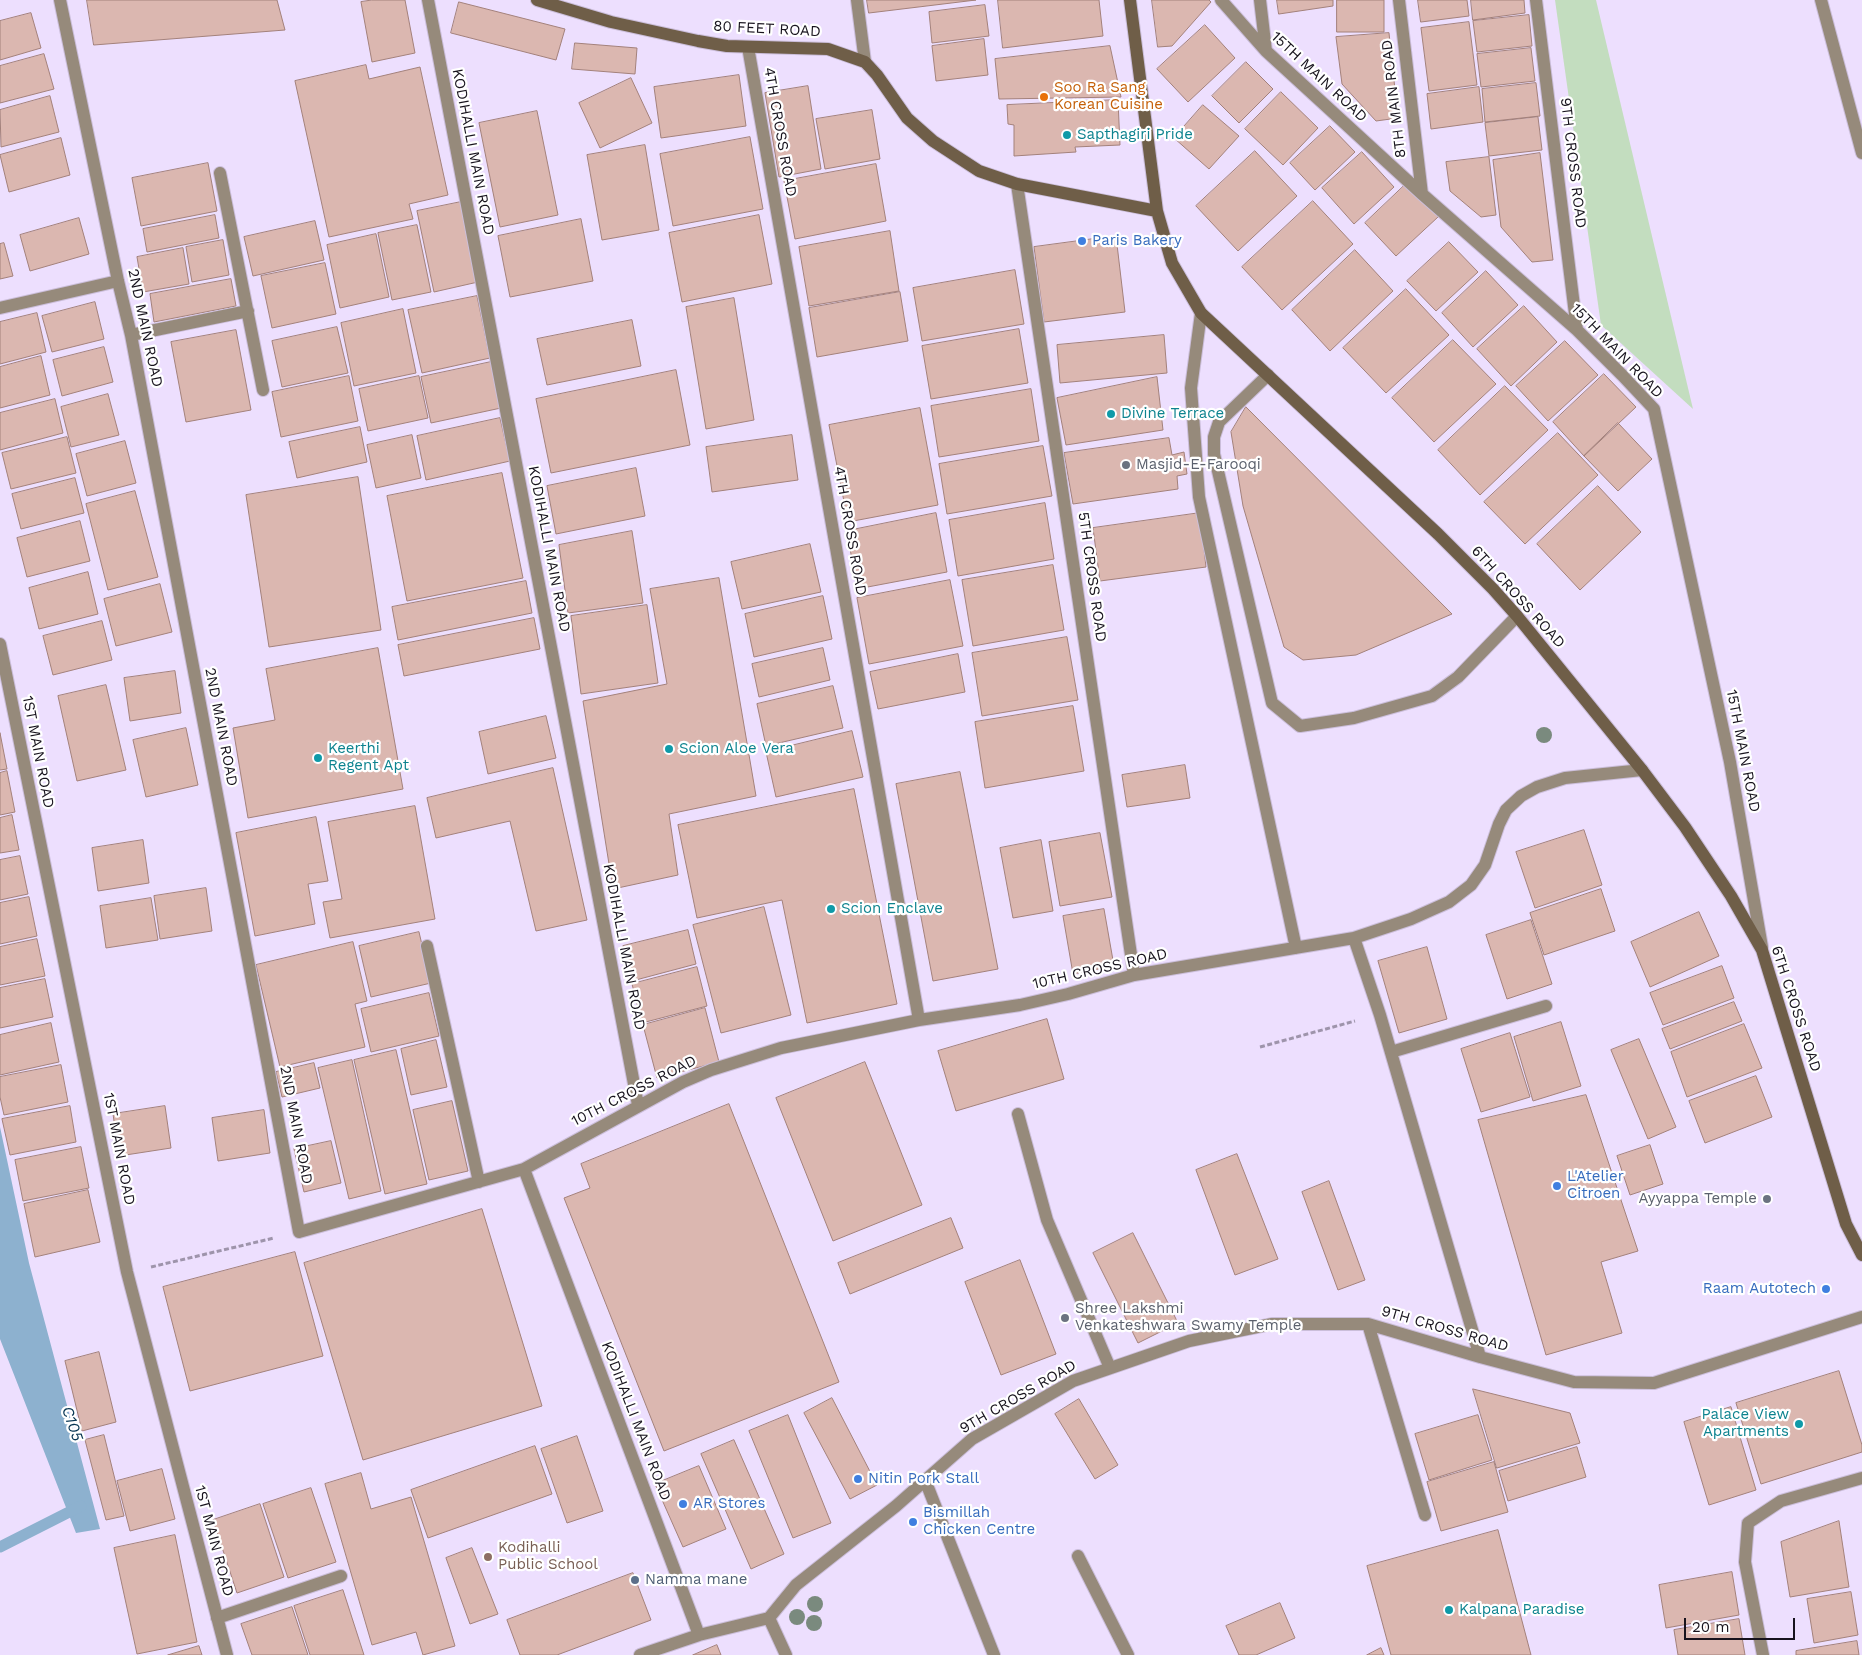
<!DOCTYPE html>
<style>
body{margin:0}
#map{position:relative;width:1862px;height:1655px;overflow:hidden;background:#eddffe;font-family:"Work Sans",sans-serif}
canvas{display:block}
.scale{position:absolute;left:1684px;top:1618px;width:111px;height:22px;box-sizing:border-box;border:2px solid #17131d;border-top:0;padding-left:6px;font-size:15px;line-height:18px;white-space:nowrap;color:#17131d;-webkit-text-stroke:4px #fff;paint-order:stroke}
</style>
<div id="map">
<canvas width="1862" height="1655"></canvas>
<div class="scale">20 m</div>
</div>
<script>
const context = document.querySelector('canvas').getContext('2d');
context.lineJoin = 'round';
function fill(path, color) { context.fillStyle = color; context.fill(path, 'evenodd'); }
function strokePath(path, color, width, dash) { context.strokeStyle = color; context.lineWidth = width; context.lineCap = dash ? 'butt' : 'round'; context.setLineDash(dash || []); context.stroke(path); }
function drawText(font, color, halo, rows, align = 'center') {
  context.font = font + ' "Work Sans",sans-serif'; context.lineWidth = 4.5; context.setLineDash([]); context.textBaseline = 'middle'; context.strokeStyle = halo; context.fillStyle = color; for (const [text, x, y, turn = 0] of rows) {
    context.save(); context.translate(x, y); context.rotate((+turn || 0) * Math.PI / 180); context.textAlign = isNaN(turn) ? turn : align; if (halo) context.strokeText(text, 0, 0); context.fillText(text, 0, 0); context.restore();
  }
}
const green = new Path2D(`
 M1555 0H1596L1693 409 1601 325Z`);
const water = new Path2D(`
 M0 1127 29 1263 100 1529 76 1533 0 1339Z`);
const stream = new Path2D(`
 M0 1547 81 1506`);
const building = new Path2D(`
 M87 0H277L285 30 94 45Z
 M372 0H405L415 53 372 62 361 2Z
 M867 0H976L869 13Z
 M998 0H1099L1103 36 1003 48Z
 M1152 0H1209L1211 2 1172 46 1158 47Z
 M1277 0H1333V6L1279 14Z
 M1337 0H1384V32H1337Z
 M1418 0H1467L1469 16 1421 22Z
 M1471 0H1524L1525 13 1473 20Z
 M459 2 565 29 556 60 451 33Z
 M985 5 989 36 932 43 929 12Z
 M31 13 41 48 0 60V21Z
 M1529 15 1532 46 1477 52 1473 21Z
 M1469 22 1477 85 1429 91 1421 28Z
 M1205 25 1235 58 1188 102 1157 69Z
 M1389 33 1398 118 1376 121 1342 84 1336 37Z
 M984 39 988 75 936 81 932 46Z
 M575 43 637 48 635 74 572 69Z
 M1110 46 1121 97 999 99 995 59Z
 M1531 48 1535 81 1481 87 1477 54Z
 M44 54 54 89 0 103V66Z
 M1246 62 1273 89 1239 123 1212 96Z
 M366 65 369 79 420 67 448 195 409 204 413 219 329 237 295 81Z
 M739 75 746 126 661 138 654 87Z
 M631 78 652 123 600 148 579 103Z
 M1536 83 1540 116 1485 122 1482 89Z
 M808 86 821 169 779 177 765 93Z
 M1479 87 1483 122 1431 129 1427 94Z
 M1281 92 1318 128 1283 165 1245 129Z
 M50 96 59 132 1 147 0 110Z
 M1118 100 1120 145 1075 147 1076 152 1014 156V125L1008 124 1007 105Z
 M1203 105 1239 136 1209 169 1174 138Z
 M872 110 880 159 825 169 816 119Z
 M537 111 558 215 500 227 479 123Z
 M1538 117 1542 150 1489 156 1485 123Z
 M1330 126 1355 152 1315 190 1290 163Z
 M750 137 763 209 673 226 660 154Z
 M61 138 70 175 9 192 0 155Z
 M645 145 659 230 602 240 587 155Z
 M1255 151 1297 196 1238 251 1196 206Z
 M1362 152 1394 187 1354 224 1322 188Z
 M1540 153 1553 260 1532 262 1501 227 1493 160Z
 M1489 157 1496 215 1481 217 1450 191 1446 162Z
 M208 163 217 211 141 226 132 178Z
 M876 164 886 221 795 239 784 181Z
 M1406 184 1438 217 1396 256 1365 223Z
 M1313 201 1353 244 1282 310 1242 267Z
 M461 202 478 282 434 292 417 211Z
 M215 215 219 238 147 252 143 229Z
 M759 215 772 284 682 302 669 233Z
 M79 218 89 254 30 271 20 235Z
 M581 219 593 281 510 297 498 236Z
 M315 221 324 260 253 276 244 237Z
 M417 225 431 292 392 300 378 233Z
 M890 231 899 291 809 306 799 247Z
 M376 234 389 297 340 308 327 245Z
 M1116 236 1125 312 1044 322 1034 247Z
 M223 240 229 275 192 282 186 247Z
 M1449 242 1478 272 1436 311 1407 281Z
 M4 243 13 276 0 279V244Z
 M183 248 189 284 143 292 137 257Z
 M1355 250 1393 291 1330 351 1292 310Z
 M325 263 336 314 272 328 261 276Z
 M1015 270 1024 324 922 341 913 288Z
 M1486 271 1518 305 1473 347 1442 313Z
 M231 279 236 306 154 322 150 294Z
 M1406 289 1449 335 1386 393 1343 348Z
 M900 292 908 341 817 357 809 308Z
 M477 296 490 358 422 373 408 310Z
 M734 298 754 420 706 429 686 307Z
 M95 302 104 339 52 352 42 316Z
 M1524 306 1557 342 1511 386 1477 349Z
 M403 309 416 373 354 386 341 323Z
 M37 313 46 352 0 364V322Z
 M632 320 641 366 547 385 537 339Z
 M337 327 348 373 282 387 272 341Z
 M1019 329 1028 383 931 399 922 346Z
 M236 330 251 410 186 422 171 342Z
 M1164 335 1167 373 1060 383 1057 345Z
 M1453 340 1496 384 1434 442 1392 398Z
 M1565 341 1598 375 1548 421 1516 386Z
 M104 347 113 382 62 396 53 360Z
 M41 356 50 395 0 408V367Z
 M491 362 501 408 431 423 421 377Z
 M676 370 690 445 551 473 536 399Z
 M1604 374 1636 407 1584 456 1553 422Z
 M349 376 358 421 281 437 272 392Z
 M419 376 428 418 368 431 359 389Z
 M1157 377 1163 430 1066 445 1057 398Z
 M1505 386 1548 430 1480 495 1438 450Z
 M1031 389 1039 441 939 457 931 406Z
 M108 394 119 435 71 447 61 407Z
 M55 399 63 433 0 450V413Z
 M1246 407 1452 614 1356 655 1303 660 1284 647 1243 506 1231 432Z
 M920 408 938 505 848 522 829 425Z
 M500 418 510 461 426 480 417 436Z
 M1618 423 1652 459 1618 491 1584 456Z
 M360 427 367 462 297 478 289 442Z
 M1558 433 1598 475 1525 544 1484 502Z
 M412 435 421 478 376 488 367 445Z
 M792 435 798 480 712 492 706 447Z
 M67 437 76 473 11 489 2 453Z
 M1169 438 1172 455 1184 452 1187 474 1177 476 1178 489 1073 504 1064 453Z
 M125 441 136 483 87 496 76 454Z
 M1043 446 1052 496 947 514 939 464Z
 M636 468 645 516 556 534 547 486Z
 M502 473 523 578 407 601 387 496Z
 M358 477 381 630 269 647 246 495Z
 M75 478 84 513 21 529 12 494Z
 M1598 486 1641 532 1580 590 1537 544Z
 M135 491 158 577 108 590 86 504Z
 M1045 503 1054 559 958 576 949 520Z
 M936 513 947 572 857 589 847 531Z
 M1200 513 1206 567 1100 581 1093 528Z
 M80 521 90 561 27 577 17 538Z
 M632 531 643 603 568 613 559 545Z
 M810 544 821 592 742 609 731 562Z
 M1053 565 1064 630 973 646 962 580Z
 M88 572 98 614 39 629 29 588Z
 M719 578 756 796 669 814 678 875 613 889 583 701 667 684 650 589Z
 M950 580 963 646 869 664 857 598Z
 M526 581 532 613 398 640 392 607Z
 M160 584 172 632 116 646 104 599Z
 M823 596 832 639 754 657 745 614Z
 M647 605 658 683 581 694 571 616Z
 M534 618 540 649 404 676 398 645Z
 M102 621 112 660 53 675 43 636Z
 M1067 637 1078 700 982 716 972 653Z
 M378 648 403 789 248 818 233 728 275 720 266 669Z
 M823 648 830 680 759 697 752 664Z
 M958 654 965 692 878 709 870 672Z
 M175 671 181 713 130 721 124 678Z
 M106 685 126 770 77 781 58 696Z
 M833 686 843 728 766 746 757 704Z
 M1073 706 1084 771 985 788 975 722Z
 M546 716 556 758 488 774 479 732Z
 M186 728 198 785 146 797 133 740Z
 M852 731 863 777 776 797 766 752Z
 M0 733 7 769 0 770Z
 M1185 765 1190 798 1127 807 1122 775Z
 M553 768 587 920 536 931 510 821 436 838 427 798Z
 M7 771 15 812 0 815V773Z
 M960 772 998 969 933 981 896 784Z
 M854 789 897 1004 807 1023 782 900 697 918 678 825Z
 M415 806 435 919 330 938 323 902 342 899 328 822Z
 M12 815 19 850 0 853V818Z
 M316 817 328 881 308 884 315 924 255 936 236 833Z
 M1584 830 1602 885 1535 908 1516 852Z
 M1100 833 1112 897 1060 906 1049 842Z
 M143 840 149 883 98 891 92 848Z
 M1041 840 1053 911 1013 918 1000 848Z
 M20 856 28 894 0 900V860Z
 M206 888 212 931 160 939 154 896Z
 M1601 889 1615 931 1544 955 1530 913Z
 M29 897 37 936 0 944V903Z
 M151 898 158 940 106 948 100 906Z
 M764 907 791 1015 721 1033 693 925Z
 M1104 909 1114 966 1073 974 1063 916Z
 M1699 912 1719 956 1650 987 1631 942Z
 M1531 920 1552 984 1507 999 1486 935Z
 M688 930 696 964 632 981 623 946Z
 M419 932 431 983 371 997 359 946Z
 M37 939 45 976 0 985V947Z
 M353 942 367 1001 355 1004 365 1047 280 1067 256 965Z
 M1427 947 1447 1019 1399 1033 1378 961Z
 M1722 966 1734 998 1663 1025 1650 993Z
 M697 967 707 1006 642 1023 632 984Z
 M45 979 53 1017 0 1028V988Z
 M429 993 439 1036 371 1052 361 1009Z
 M1734 1002 1742 1021 1670 1049 1662 1029Z
 M705 1008 719 1062 657 1078 643 1025Z
 M1047 1019 1064 1079 956 1111 938 1051Z
 M1561 1022 1581 1086 1533 1101 1514 1037Z
 M51 1023 59 1062 0 1075V1035Z
 M1744 1024 1762 1068 1687 1097 1671 1052Z
 M1510 1033 1530 1097 1481 1112 1461 1049Z
 M1639 1039 1676 1127 1648 1139 1611 1050Z
 M436 1040 447 1087 411 1095 401 1049Z
 M396 1050 427 1184 385 1194 354 1060Z
 M352 1060 381 1191 349 1199 318 1068Z
 M865 1062 922 1205 833 1241 776 1098Z
 M314 1063 320 1088 282 1097 276 1072Z
 M61 1065 68 1102 4 1115 0 1097V1077Z
 M1756 1076 1772 1117 1705 1143 1689 1101Z
 M1586 1095 1638 1251 1601 1262 1622 1333 1546 1355 1478 1120Z
 M452 1101 468 1171 429 1180 413 1110Z
 M729 1104 839 1382 664 1451 564 1198 590 1188 581 1164Z
 M70 1106 76 1142 10 1155 2 1119Z
 M165 1106 171 1148 119 1156 113 1114Z
 M264 1110 270 1153 218 1161 212 1118Z
 M331 1141 341 1183 304 1192 294 1149Z
 M1650 1145 1663 1184 1630 1195 1617 1156Z
 M81 1147 89 1188 23 1201 15 1160Z
 M1237 1154 1278 1259 1235 1275 1196 1170Z
 M1329 1181 1365 1280 1338 1290 1302 1192Z
 M88 1190 100 1242 35 1257 24 1204Z
 M482 1209 542 1406 363 1460 304 1263Z
 M951 1218 963 1248 850 1294 838 1263Z
 M1133 1233 1178 1323 1138 1343 1093 1253Z
 M295 1252 323 1356 190 1391 163 1287Z
 M1020 1260 1056 1354 1001 1375 965 1282Z
 M99 1352 116 1422 82 1431 65 1361Z
 M1839 1371 1862 1445V1452L1761 1484 1736 1403Z
 M1473 1389 1570 1413 1580 1443 1497 1468Z
 M832 1398 877 1485 850 1499 804 1413Z
 M1079 1399 1118 1465 1095 1479 1055 1414Z
 M1731 1407 1756 1490 1709 1505 1684 1422Z
 M788 1415 831 1523 793 1538 749 1431Z
 M1478 1415 1492 1460 1429 1480 1415 1434Z
 M104 1435 124 1516 106 1520 85 1440Z
 M577 1436 603 1511 567 1523 541 1449Z
 M734 1440 784 1554 751 1569 701 1454Z
 M535 1446 552 1494 428 1538 411 1490Z
 M1577 1447 1586 1477 1508 1501 1499 1471Z
 M1494 1462 1508 1512 1441 1531 1427 1482Z
 M699 1466 726 1529 683 1547 655 1484Z
 M162 1469 175 1519 130 1531 117 1481Z
 M361 1473 371 1509 411 1497 455 1646 423 1655 416 1632 372 1645 325 1484Z
 M311 1488 336 1562 288 1578 263 1504Z
 M260 1504 284 1577 237 1593 213 1520Z
 M1839 1521 1849 1587 1790 1597 1781 1542Z
 M1498 1530 1531 1655H1391L1367 1566Z
 M175 1535 197 1642 137 1654 114 1548Z
 M472 1548 498 1614 470 1624 446 1558Z
 M1732 1572 1739 1615 1666 1628 1659 1585Z
 M633 1573 651 1620 557 1655H520L507 1620Z
 M343 1590 364 1655H310L294 1606Z
 M1851 1592 1858 1635 1814 1643 1807 1599Z
 M1280 1603 1295 1638 1256 1655H1239L1226 1626Z
 M292 1607 308 1655H252L241 1624Z
 M1739 1619 1745 1655H1678L1674 1630Z
 M1857 1641 1859 1655H1796V1651Z
 M717 1645 721 1655H693Z
 M199 1646 202 1655H168Z
 M1381 1648 1384 1655H1367Z`);
const path = new Path2D(`
 M1260 1047 1355 1021
 M151 1267 274 1238`);
const lane = new Path2D(`
 M1821 0 1862 153`);
const street = new Path2D(`
 M60 0 118 281 131 335 299 1232 524 1169 683 1082 711 1070 781 1048 919 1020 1020 1005 1068 994 1134 975 1354 938 1411 919 1449 902 1471 885 1485 865 1499 824 1506 810 1521 796 1537 787 1565 778 1642 770
 M428 0 638 1105
 M857 0 865 62
 M1221 0 1266 51 1422 194 1577 330 1622 375 1654 409 1730 762 1762 947
 M1260 0 1266 51
 M1399 0 1422 194
 M1536 0 1577 330
 M748 47 919 1020
 M220 173 263 390
 M1017 184 1134 975
 M0 308 118 281
 M1201 313 1191 388 1199 497 1296 948
 M131 335 248 311
 M1268 375 1219 422 1214 437V454L1272 703 1300 726 1354 718 1432 696 1458 677 1517 616
 M0 644 127 1272 227 1655
 M1354 938 1380 1015 1480 1357
 M427 946 479 1182
 M1391 1052 1546 1006
 M1018 1114 1047 1220 1110 1368
 M524 1169 699 1635 769 1618 786 1655
 M1368 1324 1425 1515
 M925 1480 994 1655
 M1078 1556 1128 1655
 M217 1618 341 1576
 M769 1618 796 1585 896 1506 972 1439 1073 1381 1189 1341 1272 1324H1368L1480 1357 1574 1382 1654 1383 1862 1317
 M640 1655 699 1635
 M1763 1655 1745 1562 1748 1523 1781 1501 1862 1478`);
const secondary = new Path2D(`
 M537 0 611 22 698 41 727 46 828 49 865 62 877 75 907 118 933 141 979 171 1017 184 1157 211
 M1130 0 1157 211 1172 263 1201 313 1438 534 1493 589 1517 616 1642 770 1685 827 1731 896 1762 950 1846 1224 1862 1255`);
const trees = [
 [1544,735],
 [815,1604],
 [797,1617],
 [814,1623]
];
const markers = [
 [1044,97,5,"#e8710a"],
 [1067,135,5,"#0f9aa8"],
 [1082,241,5,"#3f7fe0"],
 [1111,414,5,"#0f9aa8"],
 [1126,465,5,"#6b7280"],
 [669,749,5,"#0f9aa8"],
 [318,758,5,"#0f9aa8"],
 [831,909,5,"#0f9aa8"],
 [1557,1186,5,"#3f7fe0"],
 [1767,1199,5,"#6b7280"],
 [1826,1289,5,"#3f7fe0"],
 [1065,1318,5,"#6b7280"],
 [1799,1424,5,"#0f9aa8"],
 [858,1479,5,"#3f7fe0"],
 [683,1504,5,"#3f7fe0"],
 [913,1522,5,"#3f7fe0"],
 [488,1557,5,"#8d6e63"],
 [635,1580,5,"#5c6f8a"],
 [1449,1610,5,"#0f9aa8"]
];
const streetNames = [
 ["80 FEET ROAD",767,29,3],
 ["15TH MAIN ROAD",1319,77,43],
 ["8TH MAIN ROAD",1394,99,-97],
 ["4TH CROSS ROAD",780,132,80],
 ["KODIHALLI MAIN ROAD",473,152,79],
 ["9TH CROSS ROAD",1573,163,83],
 ["2ND MAIN ROAD",145,328,78],
 ["15TH MAIN ROAD",1617,351,46],
 ["4TH CROSS ROAD",850,531,80],
 ["KODIHALLI MAIN ROAD",549,549,79],
 ["5TH CROSS ROAD",1092,577,82],
 ["6TH CROSS ROAD",1518,597,48],
 ["2ND MAIN ROAD",221,727,79],
 ["15TH MAIN ROAD",1743,751,79],
 ["1ST MAIN ROAD",38,752,79],
 ["KODIHALLI MAIN ROAD",624,947,79],
 ["10TH CROSS ROAD",1100,969,-13],
 ["6TH CROSS ROAD",1796,1009,72],
 ["10TH CROSS ROAD",634,1091,-27],
 ["2ND MAIN ROAD",296,1125,79],
 ["1ST MAIN ROAD",119,1149,79],
 ["9TH CROSS ROAD",1445,1329,16],
 ["9TH CROSS ROAD",1018,1397,-30],
 ["KODIHALLI MAIN ROAD",636,1421,69],
 ["1ST MAIN ROAD",214,1541,75]
];
const foodNames = [
 ["Soo Ra Sang",1054,88],
 ["Korean Cuisine",1054,105]
];
const cultureNames = [
 ["Sapthagiri Pride",1077,135],
 ["Divine Terrace",1121,414],
 ["Keerthi",328,749],
 ["Regent Apt",328,766],
 ["Scion Aloe Vera",679,749],
 ["Scion Enclave",841,909],
 ["Palace View",1789,1415,"right"],
 ["Apartments",1789,1432,"right"],
 ["Kalpana Paradise",1459,1610]
];
const shopNames = [
 ["Paris Bakery",1092,241],
 ["L'Atelier",1567,1177],
 ["Citroen",1567,1194],
 ["Raam Autotech",1816,1289,"right"],
 ["Nitin Pork Stall",868,1479],
 ["AR Stores",693,1504],
 ["Bismillah",923,1513],
 ["Chicken Centre",923,1530]
];
const worshipNames = [
 ["Masjid-E-Farooqi",1136,465],
 ["Ayyappa Temple",1757,1199,"right"],
 ["Shree Lakshmi",1075,1309],
 ["Venkateshwara Swamy Temple",1075,1326]
];
const educationNames = [
 ["Kodihalli",498,1548],
 ["Public School",498,1565]
];
const serviceNames = [
 ["Namma mane",645,1580]
];
const waterNames = [
 ["C105",72,1424,71]
];
fill(green, '#c3ddbf');
fill(water, '#8db1cf');
strokePath(stream, '#8db1cf', 11);
fill(building, '#dbb7b0');
strokePath(building, '#a3817b', 1);
strokePath(lane, '#cbbeda', 14);
strokePath(street, '#cbbeda', 14);
strokePath(secondary, '#cbbeda', 14);
strokePath(path, '#9e94ab', 3, [5, 2.5]);
strokePath(lane, '#968a7b', 12);
strokePath(street, '#968a7b', 12);
strokePath(secondary, '#6f5e48', 12);
context.fillStyle = '#7a8a7e';
for (const [x, y] of trees) { context.beginPath(); context.arc(x, y, 8, 0, 2 * Math.PI); context.fill(); }
for (const [x, y, r, color] of markers) { const dot = new Path2D(); dot.arc(x, y, r, 0, 2 * Math.PI); context.fillStyle = color; context.fill(dot); strokePath(dot, '#fff', 2); }
drawText('15px', '#17131d', '#fff', streetNames);
drawText('15px', '#c56008', '#fff', foodNames, 'left');
drawText('15px', '#0d838f', '#fff', cultureNames, 'left');
drawText('15px', '#366cbe', '#fff', shopNames, 'left');
drawText('15px', '#5b616d', '#fff', worshipNames, 'left');
drawText('15px', '#785e54', '#fff', educationNames, 'left');
drawText('15px', '#4e5e75', '#fff', serviceNames, 'left');
drawText('italic 16px', '#053351', '#fff', waterNames);
</script>
